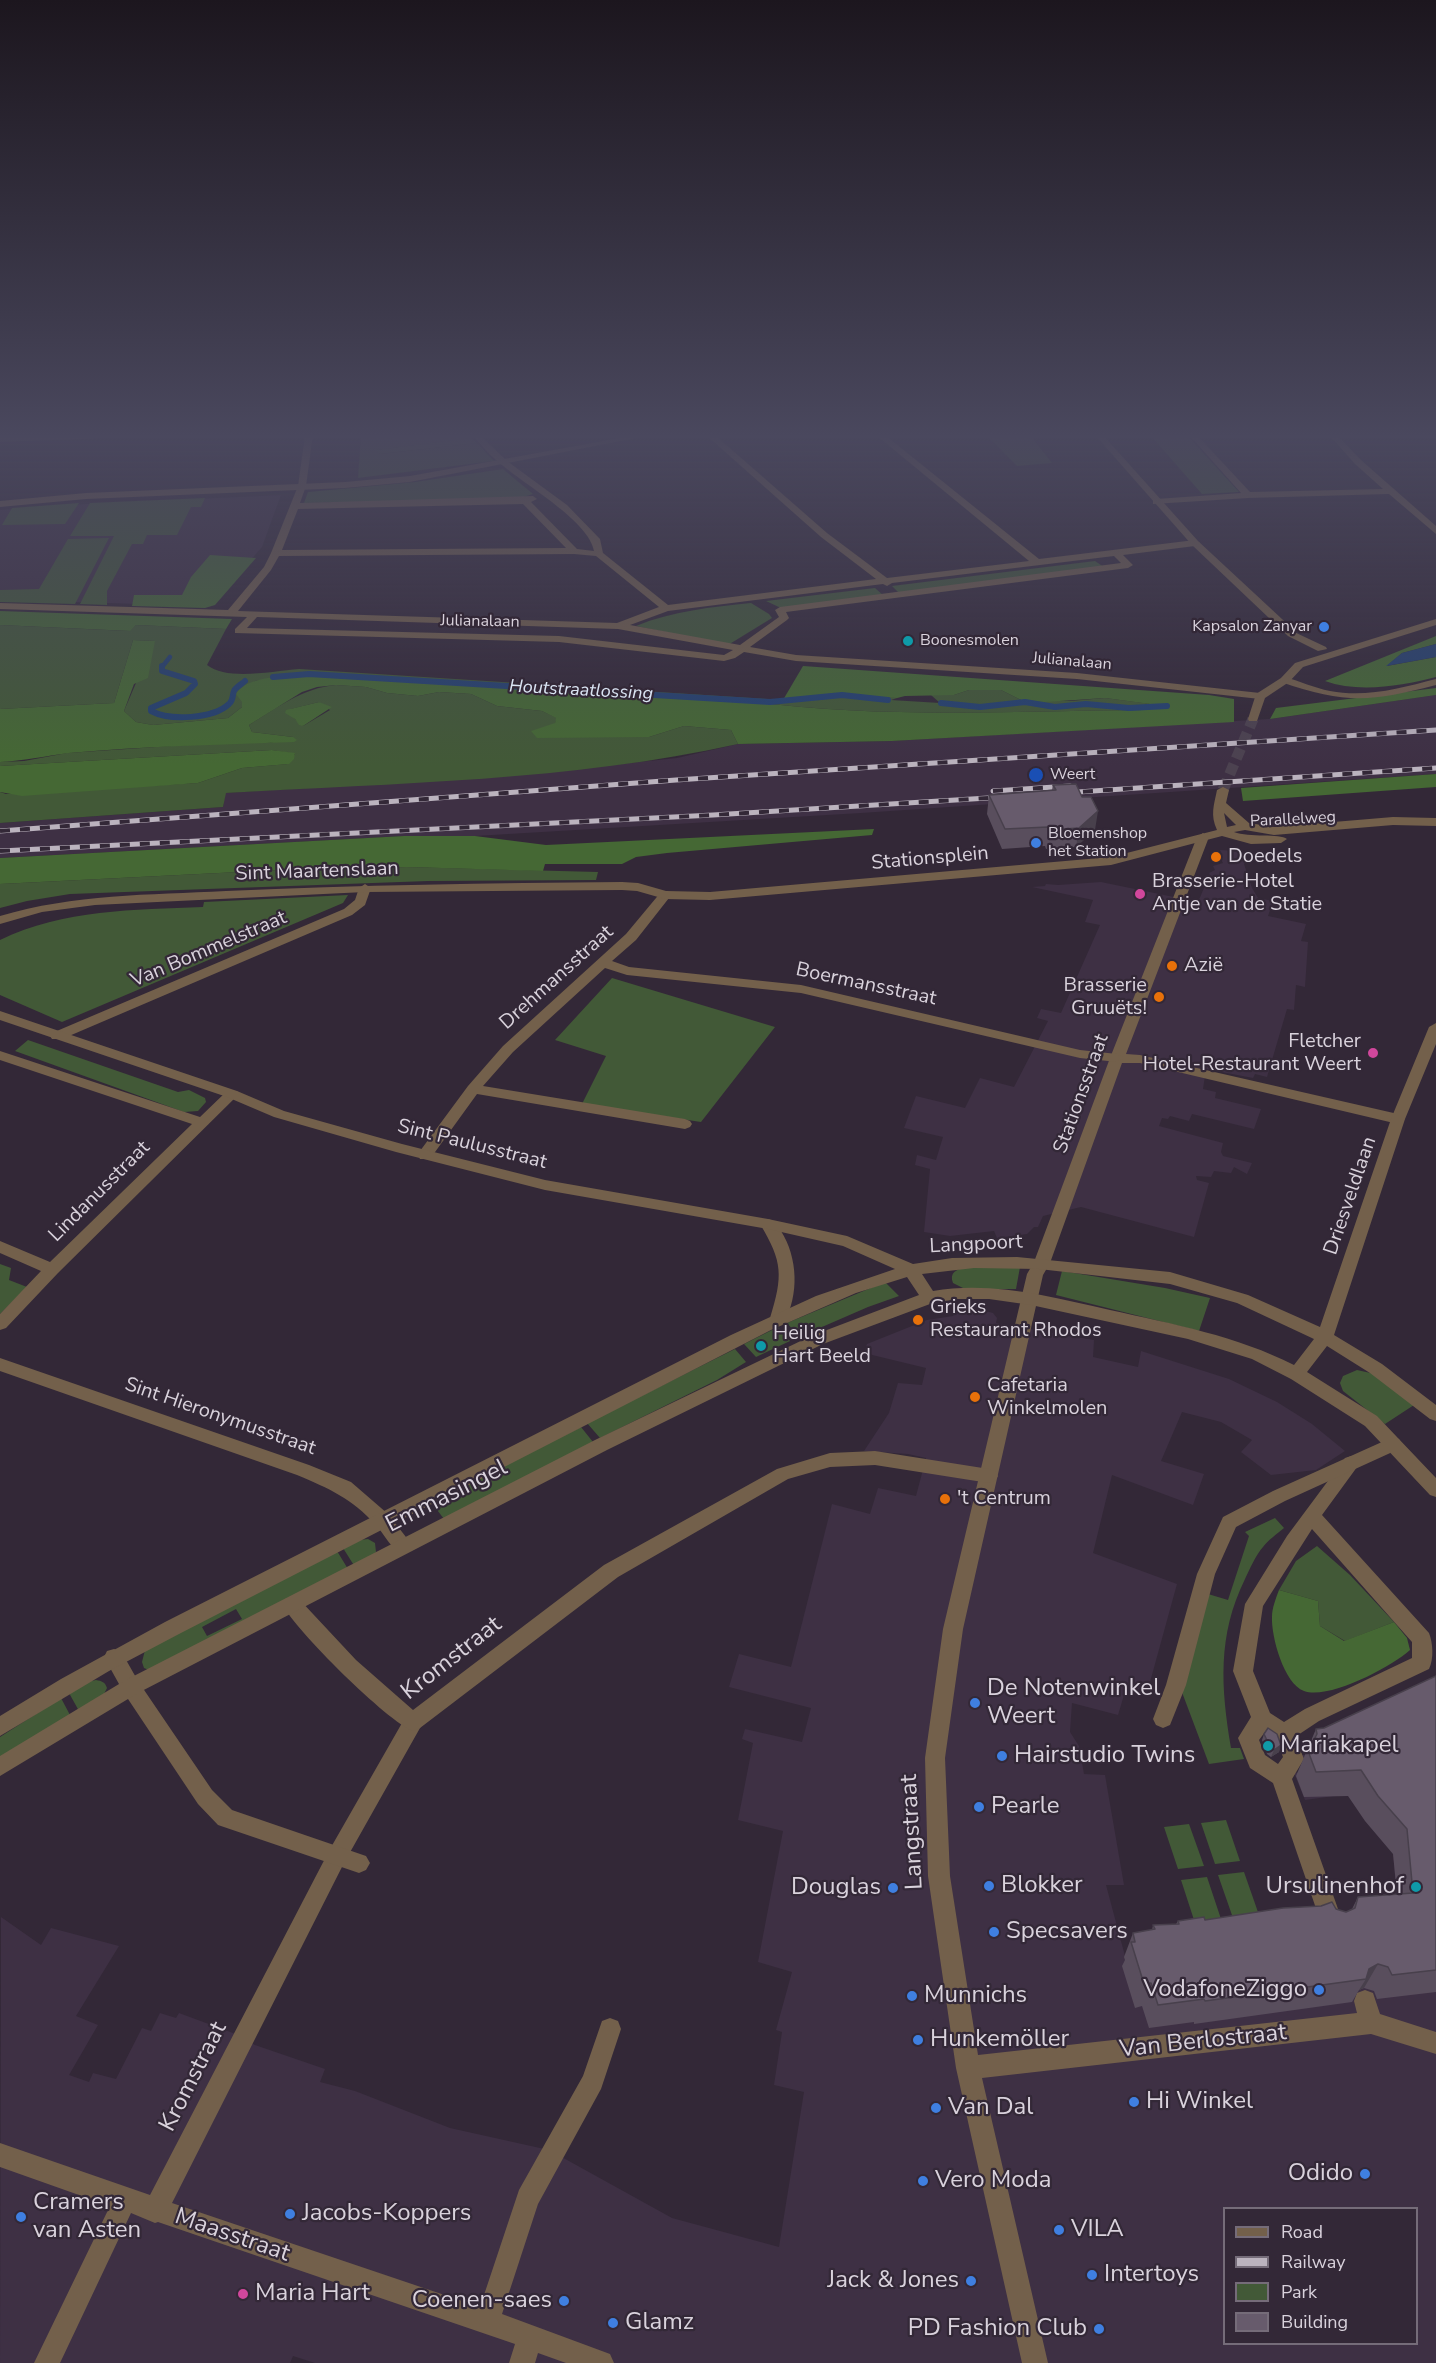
<!DOCTYPE html>
<meta charset="utf-8">
<style>
body{margin:0}
#map{position:relative;width:1436px;height:2363px;overflow:hidden;background:#332837;font-family:"Nunito Sans",sans-serif}
canvas{display:block}
.legend{position:absolute;left:1223px;top:2207px;width:195px;height:138px;box-sizing:border-box;background:#332837;border:2px solid #756c79;margin:0;padding:8px 10px;list-style:none;font-size:18px;color:#d9d2dc}
.legend li{display:flex;align-items:center;gap:12px;height:30px}
.legend b{width:30px;border:2px solid #756c79}
</style>
<div id="map">
<canvas width="1436" height="2363"></canvas>
<ul class="legend">
<li><b style="height:8px;background:#73604b"></b>Road</li>
<li><b style="height:8px;background:#bbb3be"></b>Railway</li>
<li><b style="height:16px;background:#425937"></b>Park</li>
<li><b style="height:16px;background:#675b6c"></b>Building</li>
</ul>
</div>
<script>
const context = document.querySelector('canvas').getContext('2d');
context.lineJoin = 'round';
function fill(path, color) { context.fillStyle = color; context.fill(path, 'evenodd'); }
function strokePath(path, color, width, dash) { context.strokeStyle = color; context.lineWidth = width; context.lineCap = dash ? 'butt' : 'round'; context.setLineDash(dash || []); context.stroke(path); }
function drawText(font, color, halo, rows, align = 'center') {
  context.font = font + ' "Nunito Sans",sans-serif'; context.lineWidth = 4.5; context.setLineDash([]); context.textBaseline = 'middle'; context.strokeStyle = halo; context.fillStyle = color; for (const [text, x, y, turn = 0] of rows) {
    context.save(); context.translate(x, y); context.rotate((+turn || 0) * Math.PI / 180); context.textAlign = isNaN(turn) ? turn : align; if (halo) context.strokeText(text, 0, 0); context.fillText(text, 0, 0); context.restore();
  }
}
const built = new Path2D(`
 M281 495 262 547 211 606 0 600V510L85 504Z
 M1436 695V774L861 813 475 836H404L0 858V823L223 807 225 793 514 775 677 758 738 744 892 741 1270 719Z
 M1220 850 1239 851 1246 862 1244 864 1252 888 1258 898 1273 901 1268 916 1306 924 1301 941 1308 942 1305 987 1296 985 1294 1010 1287 1009 1267 1077 1255 1074 1253 1078 1206 1069 1203 1089 1216 1092 1215 1098 1261 1109 1254 1129 1192 1114 1189 1121 1170 1116 1168 1119 1162 1118 1159 1126 1223 1143 1221 1152 1223 1156 1252 1163 1247 1174 1234 1167 1231 1173 1214 1171 1211 1177 1196 1176 1197 1180 1209 1183 1194 1237 1081 1207 1043 1216 1038 1227H1034L1027 1234 997 1238 994 1231 950 1236 924 1232 930 1169 915 1165 917 1155 936 1160 943 1137 904 1128 916 1096 965 1108 980 1078 1014 1087 1048 1021 1037 1018 1041 1009 1061 1013 1100 925 1085 922 1093 900 1032 887 1045 886 1046 884 1058 885 1101 882 1198 902 1210 874 1209 873 1215 870 1213 866 1223 863 1217 853H1221Z
 M978 1309 993 1313 997 1318 996 1323 1094 1340 1093 1357 1138 1367 1141 1351 1229 1379 1277 1402 1312 1424 1345 1451 1316 1470 1271 1475 1241 1452 1252 1440 1221 1422 1182 1412 1161 1461 1204 1474 1193 1505 1112 1475 1093 1553 1177 1584 1147 1693 1127 1685 1118 1715 1072 1703 1070 1732 1079 1746 1084 1774 1105 1775 1124 1885H1106L1125 1956 1398 1917 1393 1851 1345 1790 1334 1796 1305 1800 1294 1773 1308 1771 1302 1755 1312 1754 1436 1700V2363H315L293 2356 290 2363H0L1 1917 41 1945 51 1928 119 1946 76 2016 98 2025 69 2075 89 2082 93 2073 116 2079 142 2028 151 2031 160 2013 176 2018 179 2013 233 2033 255 2045 325 2069 320 2082 355 2091 450 2128 549 2150 672 2218 779 2247 804 2092 774 2085 782 2032 776 2030 792 1972 758 1962 783 1831 738 1820 753 1743 742 1739 745 1729 802 1742 811 1708 729 1687 739 1654 791 1667 832 1504 870 1514 878 1488 916 1496 926 1458 908 1454 864 1451 889 1413 898 1383 922 1385 926 1368 864 1353 867 1344 927 1320 953 1316 955 1312ZM1224 2208H1416V2344H1224Z`);
const green = new Path2D(`
 M361 435H469L471 438 377 450 380 454 477 443 494 461 358 478Z
 M986 435H1030L1052 463 1017 466Z
 M1150 435H1187L1239 492 1202 494Z
 M503 469 533 494 517 499 304 503 308 492 415 482Z
 M205 498 201 507H191L177 535H147L143 544H132L107 591V605L80 604 114 536H70L90 503Z
 M79 503 65 524 2 525 12 508Z
 M109 538 75 604 0 602V590L39 589 68 539Z
 M1095 561 1104 567 900 594 892 586Z
 M875 588 884 596 781 608 766 601Z
 M751 603 769 614 772 618 728 645 636 626C672 611 712 607 751 603Z
 M0 625 129 631 136 625 226 629 207 665C227 681 273 671 299 669L783 700 826 696 897 698 891 700 940 703 931 695H954L969 690H1001L1021 700 1070 701 1105 698 1167 706 1144 710C1013 711 879 719 748 701L310 675 255 681 242 702V707L228 718 153 725 136 722 124 711 154 641 133 640 114 703 0 709Z
 M336 685 366 687 387 693 418 696 439 692 471 694 497 706 542 711 557 718 555 723 649 737 684 726 731 730 738 744C572 781 395 783 226 793L223 807 0 823V792L6 794 198 783 242 768 288 764 295 754 272 750 0 766V762L24 761 67 753 216 743H270L293 737 252 732 249 725C277 708 302 688 336 685ZM319 702 330 710 303 726 295 719 291 709Z
 M407 867 598 872 596 880 428 881 70 894 27 901 0 908V884L299 869Z
 M348 895 343 903 62 1022 0 995V940C64 909 134 910 203 907L204 902Z
 M612 978 775 1027 701 1122 582 1104 606 1056 555 1040Z
 M28 1040 178 1092 189 1090 205 1098 206 1102 198 1111 184 1112 15 1051Z
 M0 1264 11 1268 9 1280 27 1287 0 1314Z
 M994 1266 1020 1267 1016 1289H965L953 1283C945 1263 982 1267 994 1266Z
 M1062 1271 1165 1288 1210 1298 1199 1331 1056 1295Z
 M885 1282 899 1296 868 1307 799 1337 787 1323Z
 M778 1327 790 1341 756 1357 744 1344Z
 M735 1349 746 1362 717 1380 600 1438 587 1423Z
 M1357 1370 1375 1374 1414 1405 1385 1424 1343 1391 1340 1383 1343 1376Z
 M581 1427 593 1442 444 1519 431 1502Z
 M1275 1518 1284 1528C1277 1534 1268 1540 1263 1547 1255 1556 1250 1569 1245 1579 1217 1636 1221 1688 1231 1748H1240L1244 1759 1209 1764 1180 1687 1208 1594 1228 1600 1249 1536 1245 1532Z
 M368 1539 375 1543 376 1552 369 1559 355 1567 343 1548 359 1540Z
 M1317 1546 1350 1575 1394 1622 1345 1641 1320 1626 1318 1601 1279 1590 1296 1561Z
 M337 1551 348 1569 149 1670 144 1668 142 1662 145 1650ZM236 1609 242 1619 207 1636 202 1627Z
 M96 1680C102 1681 105 1682 107 1688L104 1694 79 1711 69 1693 87 1682Z
 M61 1698 70 1715 0 1759V1737Z
 M1226 1820 1240 1861 1215 1864 1201 1823Z
 M1189 1824 1204 1866 1178 1869 1164 1827Z
 M1244 1872 1259 1915 1233 1918 1218 1875Z
 M1207 1877 1221 1919 1195 1923 1181 1880Z`);
const forest = new Path2D(`
 M471 438 477 443 380 454 376 450Z
 M210 555 256 558 215 605 205 608 132 606 134 595H182L191 577Z
 M0 611 232 619 226 629 136 625 130 631 0 625Z
 M1436 636V644L1402 653 1387 666 1436 657V677C1402 686 1358 693 1325 681Z
 M133 640 155 641 148 678 134 684 124 711 136 722 153 725 228 718 242 707V702L236 694C246 675 290 676 310 675L748 701C879 719 1013 711 1144 710L1165 706 1105 698 1045 702 1021 700 1001 690H969L954 695 905 696 897 698 826 696 783 700 803 666 1209 695 1234 699V722L892 741 738 744 731 730 684 726 649 737 537 738 531 731 555 723 556 718 542 711 497 706 471 694 439 692 418 696 387 693 366 687 336 685 317 687 302 692 249 725 252 732 293 737 297 740 294 742C219 745 144 746 69 753 45 756 23 761 0 762V709L114 703Z
 M1436 688V695L1270 719 1276 708Z
 M319 702 332 707 303 726 299 725 295 719 285 713 286 710Z
 M272 750 295 753 294 759 289 764 242 768 198 783 22 796 0 792V766Z
 M1436 774V787L1243 801 1241 788Z
 M874 829 872 835 667 853 636 857 622 864H545L543 871 407 867 299 869 0 884V858L404 836H475L546 845Z
 M1279 1590 1318 1601 1320 1626 1344 1641 1394 1622 1407 1638 1410 1650C1391 1667 1329 1700 1304 1691 1284 1684 1271 1636 1272 1617 1272 1608 1276 1598 1279 1590Z`);
const water = new Path2D(`
 M1436 644V657L1386 666 1402 653Z`);
const streamFar1 = new Path2D(`
 M162 667 170 657`);
const stream = new Path2D(`
 M162 666V671L194 681 195 684 186 693 151 708V711C170 721 213 719 229 704 234 700 232 695 234 691 236 687 242 684 245 681
 M273 677 309 674 770 702 842 695 888 700
 M941 703 980 707 1025 702 1055 707 1086 704 1129 708 1167 706`);
const tertiaryTunnel = new Path2D(`
 M1223 790 1253 719`);
const pedestrian = new Path2D(`
 M1203 833 1209 837 1126 1054 1140 1055 1398 1114 1405 1119 1398 1124 1140 1063H1122L1050 1263 1043 1275 963 1629 945 1758 950 1876 978 2055 1357 2013 1354 2001 1357 1993 1365 1990 1373 1993 1380 2014 1436 2032V2054L1371 2034 982 2078 1048 2363H1022L956 2068 928 1876 925 1758 943 1629 1027 1274 1034 1262 1110 1058 1197 837Z
 M1351 1456 1357 1458 1360 1463 1322 1515 1429 1633C1433 1643 1434 1659 1429 1669L1319 1721 1295 1737 1304 1759 1292 1779 1343 1923 1340 1931 1332 1934 1324 1931 1321 1923 1273 1783 1250 1768 1238 1738 1251 1717 1233 1671 1245 1604 1287 1536 1345 1458ZM1312 1529 1412 1642V1658L1305 1709 1284 1722 1270 1713 1253 1671 1263 1606ZM1265 1732 1276 1739 1283 1757 1278 1764 1265 1755 1259 1740Z
 M413 1713 420 1716 423 1722 420 1728 344 1863 172 2203 480 2307 519 2190 583 2076 602 2021 610 2018 618 2021 621 2029 601 2089 538 2204 502 2314 610 2354 614 2363H566L538 2353 535 2363H509L515 2344 158 2222 155 2223 131 2213 60 2363H34L110 2206 0 2167V2143L150 2195 330 1849 406 1716Z`);
const minor = new Path2D(`
 M73 435H138L134 437 0 442V438Z
 M305 435H313L306 486 300 503 533 496 537 499 531 502 577 549 594 551C590 522 524 484 502 465 491 457 481 445 472 435H480L507 461 567 505 600 539 603 553 668 605 876 579 821 537 706 435H715L827 533 887 578 1029 561 876 435H885L1039 559 1195 540 1200 543 1195 546 1123 555 1133 565 1128 568 786 612 789 618 787 620 750 647 796 655 1077 673 1260 693 1265 696 1260 699 1077 679 796 661 744 652 735 658 724 661 559 642 235 633V629L247 617 0 609V603L228 610 264 567 271 553 298 486ZM523 504 566 548 282 550 298 509ZM574 554 596 556 659 607 617 623 238 611 271 570 279 556ZM1114 556 1121 563 780 607 775 610 779 617 740 645 630 625 668 611 883 584 887 586 892 583ZM257 617 618 629 733 650 724 655 559 636 247 628Z
 M1189 435H1197L1250 492 1383 489 1355 464 1329 435H1337L1361 460 1436 526V534L1389 494 1248 498 1153 504V500L1156 499 1241 493Z
 M1292 631 1326 647 1327 649 1318 651 1288 636V632Z
 M1285 677C1300 681 1314 688 1330 691 1366 698 1401 688 1436 679V685C1371 702 1345 704 1281 682V678Z
 M365 884 371 888 365 905 352 915 62 1039H52L50 1036 52 1033 344 909 355 900 359 888Z
 M665 891 669 892 671 895 669 898 636 940 612 961 629 967 801 985 1080 1050 1117 1054 1124 1058 1117 1062 1080 1058 801 993 627 975 605 968 513 1052 483 1086 685 1119 690 1121 692 1124 690 1127 685 1129 477 1094 430 1159H420L418 1155 420 1151 468 1086 503 1046 626 934 661 892Z
 M0 1051 200 1117 227 1091H237L239 1094 58 1273 6 1328 0 1330V1314L41 1271 0 1253V1241L50 1262 192 1124 0 1060Z
 M768 1219C775 1221 777 1225 781 1231 798 1258 799 1295 784 1322H772L770 1318C783 1276 783 1262 760 1224L763 1220Z
 M0 1358 309 1465 351 1482 388 1514 413 1546 410 1551C394 1557 386 1536 376 1525 351 1498 330 1489 297 1475L0 1371Z
 M1393 1437 1399 1439 1402 1444 1399 1449 1285 1501 1236 1527 1215 1574 1186 1685 1170 1725 1163 1728 1156 1725 1153 1719 1166 1685 1197 1574 1223 1517 1273 1491Z
 M875 1451 989 1469 995 1471 998 1476 995 1481 989 1483 875 1465 830 1467 788 1479 618 1577 420 1728 413 1731C388 1722 294 1629 283 1605L285 1599 292 1597 299 1599 356 1660 413 1710 604 1565 777 1469 830 1453Z
 M114 1649 121 1651 138 1681 212 1790 232 1810 366 1856 370 1863 366 1870 359 1873 218 1825 198 1804 124 1693 104 1657 107 1651Z`);
const tertiary = new Path2D(`
 M636 435H652L410 482 345 488 86 499 0 507V501L86 493 345 482 410 476Z
 M1095 435H1103L1198 541 1296 632V636H1288L1192 545Z
 M1436 619V625L1303 667 1289 682 1265 698 1257 721H1249L1248 719 1256 694 1281 678 1295 663Z
 M1223 787 1229 790 1226 803 1249 823 1274 827 1393 817 1436 818V826L1393 825 1274 835 1245 830 1234 832C1249 838 1280 833 1287 839L1281 843 1251 844 1222 836 1111 865 710 900 665 899 637 891 622 890 365 892 95 905 42 912 0 924V916C74 894 149 895 226 891 358 885 490 883 622 882L638 883 666 891 710 892 1111 857 1217 830C1210 815 1214 805 1217 790ZM1224 813 1236 825 1227 827Z
 M0 1011 237 1091 284 1111 402 1144 545 1180 768 1219 847 1236 913 1264 952 1258 1017 1257 1170 1272 1248 1295 1320 1327 1391 1119 1429 1027 1436 1023V1044L1405 1119 1334 1335 1382 1364 1436 1405V1421L1430 1419 1370 1373 1327 1346 1307 1372 1377 1416 1436 1478V1497L1430 1495 1365 1426 1291 1379 1252 1359 1188 1339 1031 1305 989 1299H957L930 1304 823 1344 607 1450 138 1693 0 1776V1756L124 1681 595 1440 811 1336 919 1295 907 1277 856 1293 771 1330 179 1634 109 1671 0 1736V1716L61 1679 165 1622 731 1335 816 1296 895 1269 843 1246 768 1229 545 1190 396 1152 274 1117 227 1097 0 1020ZM974 1268 1039 1269 1170 1284 1237 1303 1314 1339 1294 1365C1237 1336 1173 1324 1110 1310 1051 1297 993 1281 933 1291L922 1274Z`);
const rail = new Path2D(`
 M993 791 1070 786
 M1063 793 1436 768
 M0 831 676 780 1436 730
 M0 851 713 815 1004 797`);
const wall = new Path2D(`
 M1053 785 1095 830 1076 847 1046 849 1045 846 1002 849 987 814 989 795 1052 790Z
 M1436 1676V1992L1377 1999 1374 1991 1364 1988 1359 1990 1352 2002 1194 2024V2022L1149 2028 1142 2006 1135 2008 1122 1966 1125 1960 1124 1957 1133 1933 1152 1930 1153 1925 1176 1924 1178 1921 1205 1920 1336 1909 1346 1912 1352 1909 1358 1897 1397 1894 1393 1854 1365 1821 1348 1796 1304 1797 1296 1776 1316 1729 1324 1728Z
 M1264 1734 1281 1745 1279 1752 1271 1757 1267 1754 1262 1740Z`);
const shadedWall = new Path2D(`
 M1098 811 1095 830 1076 847 1079 828Z
 M1281 1745 1279 1752 1271 1757 1274 1750Z
 M1378 1964 1364 1988 1359 1990 1366 1979 1369 1969Z`);
const building = new Path2D(`
 M1076 784 1082 797H1091L1098 811 1079 828 1049 830 1048 827 1005 829 989 795 1056 790 1053 785Z
 M1436 1676V1970L1392 1975 1388 1967 1378 1964 1369 1969 1366 1979 1205 2001 1204 1999 1158 2005 1151 1983 1144 1984 1131 1942H1135L1133 1933 1155 1929 1153 1925 1179 1924 1178 1921 1204 1917 1205 1920 1283 1908 1321 1906 1332 1902 1336 1909 1346 1912 1355 1908 1358 1897 1413 1893 1407 1829 1378 1796 1361 1770 1316 1772 1308 1751 1317 1734 1316 1729 1324 1728Z
 M1268 1728 1277 1734 1281 1745 1274 1750 1270 1747 1264 1734Z`);
const markers = [
 [1324,627,6,"#3f7fe0"],
 [908,641,6,"#0f9aa8"],
 [1036,775,8,"#1a4fb4"],
 [1036,843,6,"#3f7fe0"],
 [1216,857,6,"#e8710a"],
 [1140,894,6,"#d1479c"],
 [1172,966,6,"#e8710a"],
 [1159,997,6,"#e8710a"],
 [1373,1053,6,"#d1479c"],
 [918,1320,6,"#e8710a"],
 [761,1346,6,"#0f9aa8"],
 [975,1397,6,"#e8710a"],
 [945,1499,6,"#e8710a"],
 [975,1703,6,"#3f7fe0"],
 [1268,1746,6,"#0f9aa8"],
 [1002,1756,6,"#3f7fe0"],
 [979,1807,6,"#3f7fe0"],
 [989,1886,6,"#3f7fe0"],
 [1416,1887,6,"#0f9aa8"],
 [893,1888,6,"#3f7fe0"],
 [994,1932,6,"#3f7fe0"],
 [1319,1990,6,"#3f7fe0"],
 [912,1996,6,"#3f7fe0"],
 [918,2040,6,"#3f7fe0"],
 [1134,2102,6,"#3f7fe0"],
 [936,2108,6,"#3f7fe0"],
 [1365,2174,6,"#3f7fe0"],
 [923,2181,6,"#3f7fe0"],
 [290,2214,6,"#3f7fe0"],
 [21,2217,6,"#3f7fe0"],
 [1059,2230,6,"#3f7fe0"],
 [1092,2275,6,"#3f7fe0"],
 [971,2281,6,"#3f7fe0"],
 [243,2294,6,"#d1479c"],
 [564,2301,6,"#3f7fe0"],
 [613,2323,6,"#3f7fe0"],
 [1099,2329,6,"#3f7fe0"]
];
const farStreetnames = [
 ["Julianalaan",480,622,1],
 ["Julianalaan",1072,662,5],
 ["Parallelweg",1293,820,-3]
];
const farPoinames = [
 ["Kapsalon Zanyar",1312,627,"right"],
 ["Boonesmolen",920,641],
 ["Weert",1050,775],
 ["Bloemenshop",1048,834],
 ["het Station",1048,852]
];
const farWaternames = [
 ["Houtstraatlossing",581,691,3]
];
const poiNames = [
 ["Doedels",1228,857],
 ["Brasserie-Hotel",1152,882],
 ["Antje van de Statie",1152,905],
 ["Azië",1184,966],
 ["Brasserie",1147,986,"right"],
 ["Gruuëts!",1147,1009,"right"],
 ["Fletcher",1361,1042,"right"],
 ["Hotel-Restaurant Weert",1361,1065,"right"],
 ["Grieks",930,1308],
 ["Restaurant Rhodos",930,1331],
 ["Heilig",773,1334],
 ["Hart Beeld",773,1357],
 ["Cafetaria",987,1386],
 ["Winkelmolen",987,1409],
 ["'t Centrum",957,1499]
];
const streetNames = [
 ["Stationsplein",930,859,-5],
 ["Sint Maartenslaan",317,872,-2],
 ["Van Bommelstraat",209,950,-23],
 ["Drehmansstraat",557,978,-42],
 ["Boermansstraat",866,985,12],
 ["Stationsstraat",1082,1094,-70],
 ["Sint Paulusstraat",472,1145,14],
 ["Lindanusstraat",100,1192,-45],
 ["Driesveldlaan",1351,1196,-71],
 ["Langpoort",976,1245,-3],
 ["Sint Hieronymusstraat",220,1417,19]
];
const nearStreetnames = [
 ["Emmasingel",447,1497,-27],
 ["Kromstraat",452,1659,-38],
 ["Langstraat",913,1832,-93],
 ["Van Berlostraat",1203,2042,-6],
 ["Kromstraat",194,2077,-63],
 ["Maasstraat",232,2236,19]
];
const nearPoinames = [
 ["De Notenwinkel",987,1689],
 ["Weert",987,1717],
 ["Mariakapel",1280,1746],
 ["Hairstudio Twins",1014,1756],
 ["Pearle",991,1807],
 ["Blokker",1001,1886],
 ["Ursulinenhof",1404,1887,"right"],
 ["Douglas",881,1888,"right"],
 ["Specsavers",1006,1932],
 ["VodafoneZiggo",1307,1990,"right"],
 ["Munnichs",924,1996],
 ["Hunkemöller",930,2040],
 ["Hi Winkel",1146,2102],
 ["Van Dal",948,2108],
 ["Odido",1353,2174,"right"],
 ["Vero Moda",935,2181],
 ["Cramers",33,2203],
 ["van Asten",33,2231],
 ["Jacobs-Koppers",302,2214],
 ["VILA",1071,2230],
 ["Intertoys",1104,2275],
 ["Jack & Jones",959,2281,"right"],
 ["Maria Hart",255,2294],
 ["Coenen-saes",552,2301,"right"],
 ["Glamz",625,2323],
 ["PD Fashion Club",1087,2329,"right"]
];
fill(built, '#3e3044');
fill(green, '#425937');
fill(forest, '#456834');
fill(water, '#244170');
strokePath(streamFar1, '#244170', 4.5);
strokePath(stream, '#244170', 6);
strokePath(tertiaryTunnel, '#4c4250', 11, [11, 6]);
fill(pedestrian, '#73604b');
fill(minor, '#73604b');
fill(tertiary, '#73604b');
strokePath(rail, '#bbb3be', 5);
strokePath(rail, '#332837', 4, [10]);
fill(wall, '#594e5d');
fill(shadedWall, '#48404c');
fill(building, '#675b6c');
strokePath(building, '#48404c', 1.5);
const sky = context.createLinearGradient(0, 0, 0, 766);
sky.addColorStop(0, '#1c161e');
sky.addColorStop(0.57, '#4a485e');
sky.addColorStop(1, '#4a485e00');
context.fillStyle = sky;
context.fillRect(0, 0, 1436, 766);
for (const [x, y, r, color] of markers) { const dot = new Path2D(); dot.arc(x, y, r, 0, 2 * Math.PI); context.fillStyle = color; context.fill(dot); strokePath(dot, '#332837', 2); }
drawText('16px', '#d9d2dc', '#332837', farStreetnames);
drawText('16px', '#d9d2dc', '#332837', farPoinames, 'left');
drawText('italic 18px', '#dae4f3', '#332837', farWaternames);
drawText('20px', '#d9d2dc', '#332837', poiNames, 'left');
drawText('20px', '#d9d2dc', '#332837', streetNames);
drawText('24px', '#d9d2dc', '#332837', nearStreetnames);
drawText('24px', '#d9d2dc', '#332837', nearPoinames, 'left');
</script>
